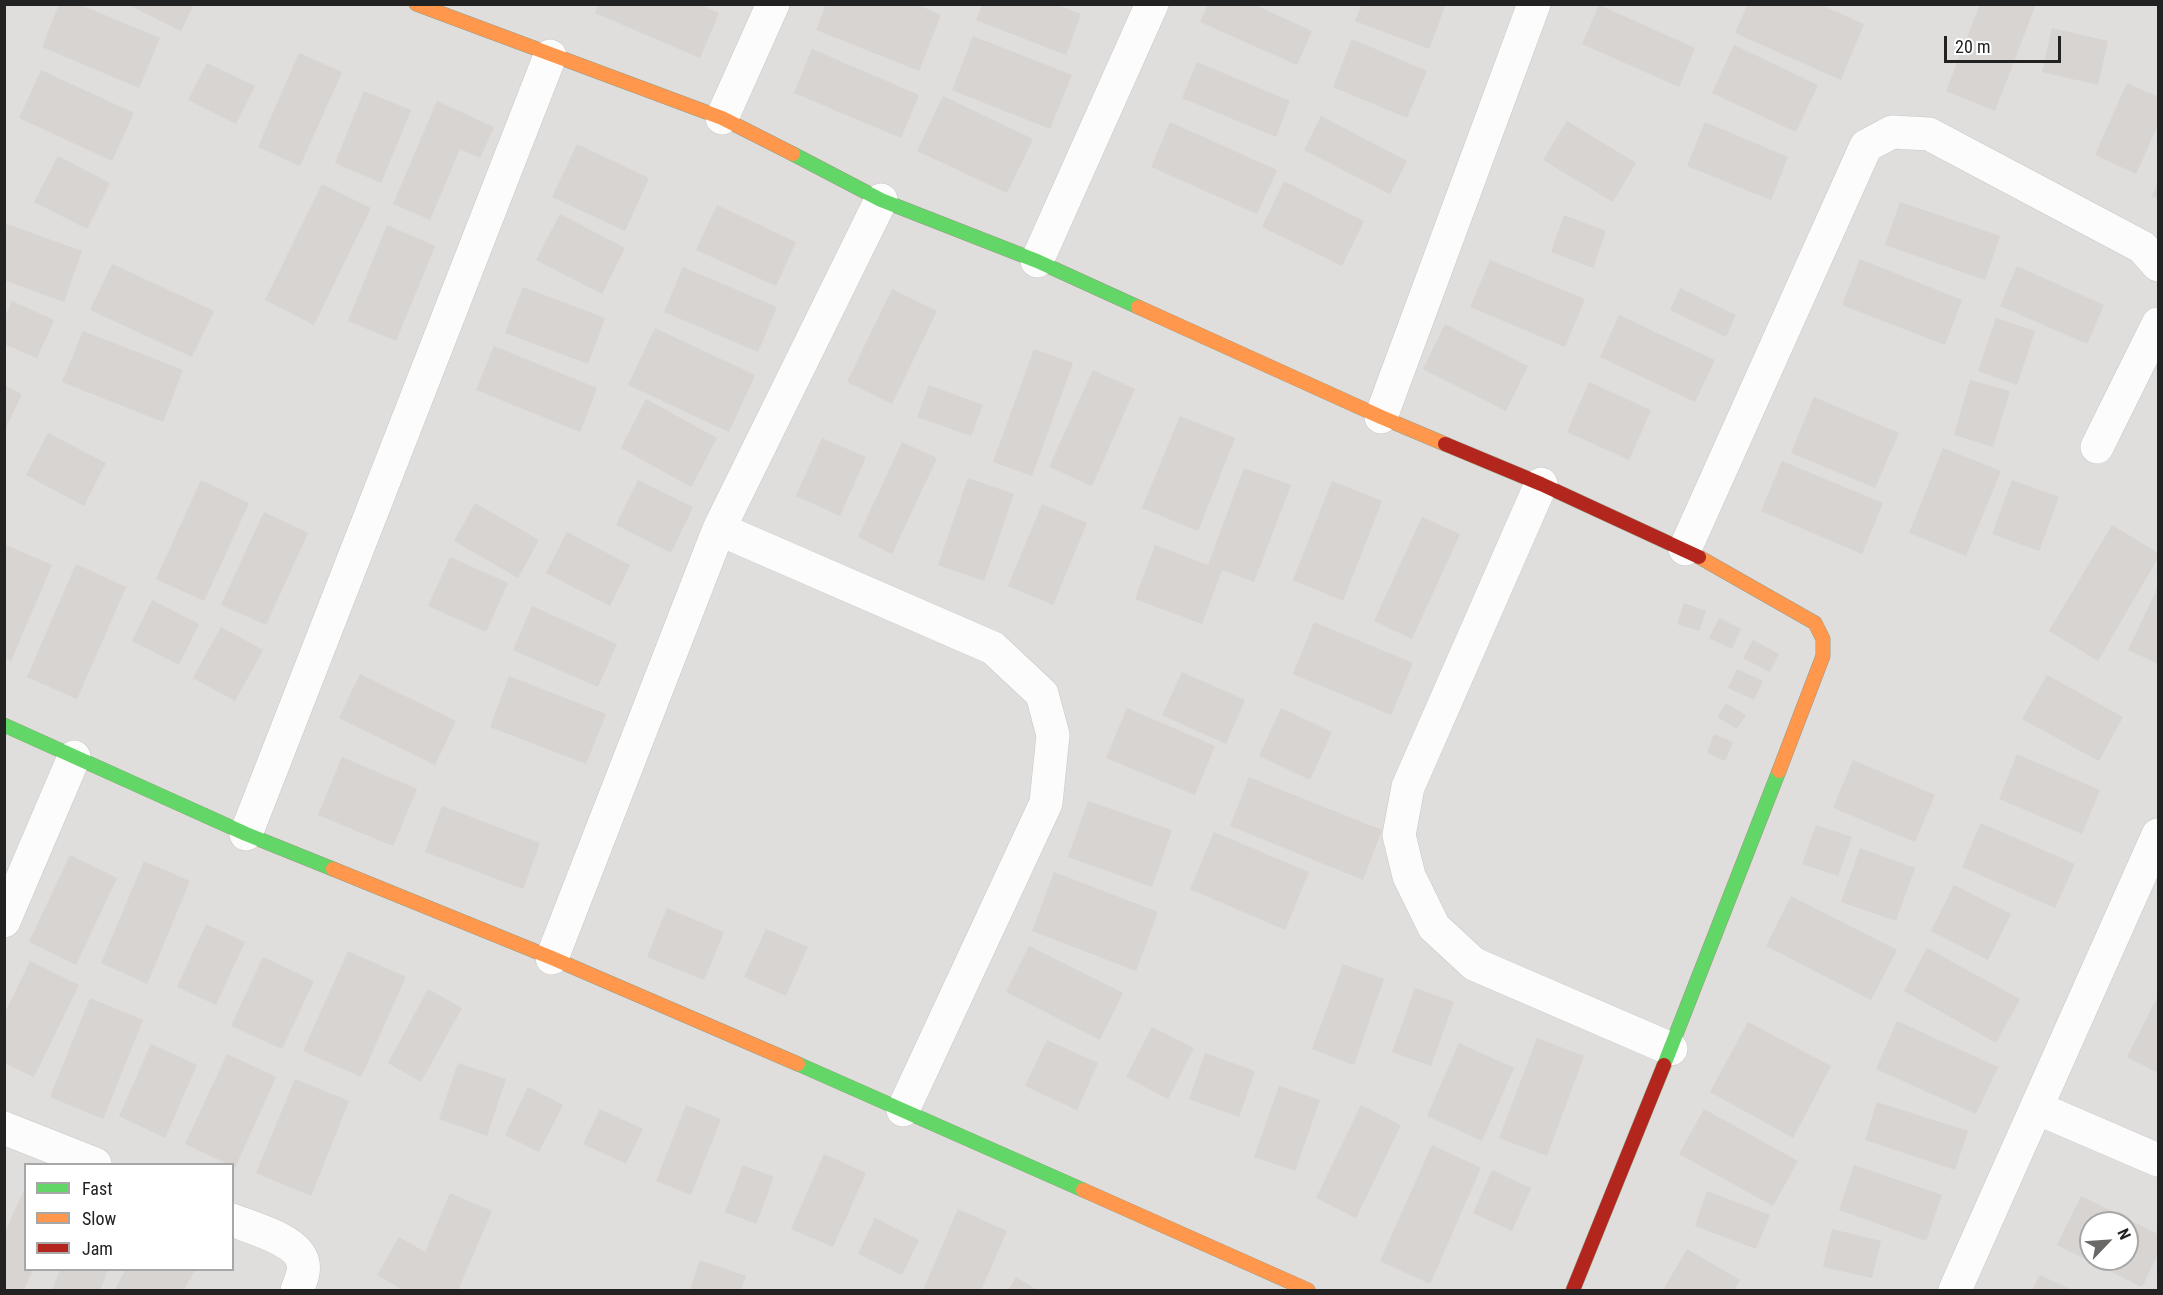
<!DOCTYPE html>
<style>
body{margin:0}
#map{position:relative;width:2163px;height:1295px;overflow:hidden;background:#f0eeeb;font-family:"Roboto Condensed",sans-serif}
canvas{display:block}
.frame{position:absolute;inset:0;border:6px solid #222;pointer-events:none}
.legend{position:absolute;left:24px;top:1163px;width:210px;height:108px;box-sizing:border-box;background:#fff;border:2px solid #a7a7a7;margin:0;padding:8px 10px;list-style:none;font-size:18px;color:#222}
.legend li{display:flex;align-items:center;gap:12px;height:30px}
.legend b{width:30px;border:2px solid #a7a7a7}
.north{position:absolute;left:2079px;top:1211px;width:60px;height:60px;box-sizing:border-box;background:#fff;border:2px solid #a7a7a7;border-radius:50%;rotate:65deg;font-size:16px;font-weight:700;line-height:24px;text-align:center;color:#222}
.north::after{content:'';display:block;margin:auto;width:21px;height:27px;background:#6a6968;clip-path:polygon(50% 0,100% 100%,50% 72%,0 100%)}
.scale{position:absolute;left:1944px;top:36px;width:117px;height:27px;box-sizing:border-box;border:3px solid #222;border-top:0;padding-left:8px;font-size:18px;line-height:21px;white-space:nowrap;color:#222;-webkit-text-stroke:4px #fff;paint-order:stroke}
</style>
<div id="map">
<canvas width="2163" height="1295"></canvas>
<div class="frame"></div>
<ul class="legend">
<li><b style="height:8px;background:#63d668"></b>Fast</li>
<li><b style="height:8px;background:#ff974d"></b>Slow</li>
<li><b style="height:8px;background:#b3261e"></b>Jam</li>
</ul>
<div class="north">N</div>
<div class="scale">20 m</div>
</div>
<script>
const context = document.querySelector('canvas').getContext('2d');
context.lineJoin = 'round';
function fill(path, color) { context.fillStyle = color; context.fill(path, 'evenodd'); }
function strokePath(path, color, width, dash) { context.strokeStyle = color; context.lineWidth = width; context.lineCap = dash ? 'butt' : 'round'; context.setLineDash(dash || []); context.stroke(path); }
const residential = new Path2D(`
 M5 5H2158V1290H5ZM26 1164H232V1270H26ZM2091 1223H2127V1259H2091Z`);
const building = new Path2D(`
 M59 4H78L160 38 139 88 42 47Z
 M127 4H194L181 31Z
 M598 4H699L719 13 700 58 595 13Z
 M826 4H916L941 15 919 71 816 30Z
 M1208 4H1253L1312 31 1297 65 1200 22Z
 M1362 4H1446L1429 49 1355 21Z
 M1748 4H1819L1864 24 1841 80 1735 33Z
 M1980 4H2036L1995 111 1946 91Z
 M982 5H1057L1081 14 1066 55 976 20Z
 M1599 5 1695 48 1679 87 1582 44Z
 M2052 28 2108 41 2098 85 2042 72Z
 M973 36 1072 75 1050 129 952 90Z
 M1352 39 1427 71 1407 118 1333 87Z
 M1734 45 1818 85 1796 132 1712 93Z
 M812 49 919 95 901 138 794 93Z
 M299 53 342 72 300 166 258 147Z
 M1197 62 1290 101 1276 137 1182 98Z
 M207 63 255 86 236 124 188 100Z
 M41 70 134 113 112 161 19 118Z
 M2127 83 2158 97V125L2136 174 2095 155Z
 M364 91 411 110 381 183 335 163Z
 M943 96 1033 139 1007 193 917 151Z
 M437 101 494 127 480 158 460 149 430 220 393 204Z
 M1321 116 1407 161 1390 194 1304 150Z
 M1567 121 1636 163 1613 202 1543 160Z
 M1170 122 1277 170 1257 214 1151 167Z
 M1705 122 1788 157 1771 200 1687 166Z
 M577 144 649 178 625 231 552 197Z
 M58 156 110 183 87 229 34 202Z
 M1284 181 1364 221 1342 266 1262 227Z
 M2158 182V200L2152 196Z
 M322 184 371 208 314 325 265 300Z
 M1900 202 2000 236 1985 280 1885 245Z
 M717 205 796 242 776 286 696 250Z
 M560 214 625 248 602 294 536 260Z
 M1564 215 1606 231 1593 268 1551 252Z
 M4 223 82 251 64 302 4 280Z
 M387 225 435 246 396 341 348 321Z
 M1860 259 1962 300 1945 345 1842 305Z
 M1490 260 1585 299 1565 347 1470 307Z
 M112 264 214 311 192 357 90 310Z
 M2017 266 2104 305 2087 344 2000 306Z
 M683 267 777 307 758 352 664 312Z
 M523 287 605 318 588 364 505 333Z
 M1680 288 1736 315 1726 337 1670 310Z
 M892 289 937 311 892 404 847 382Z
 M12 301 54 320 37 358 4 344V318Z
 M1619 315 1715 360 1695 402 1600 357Z
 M1996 318 2035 331 2017 385 1978 371Z
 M1445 324 1528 366 1506 411 1423 369Z
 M655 328 755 375 729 432 628 385Z
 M83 331 183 370 163 422 62 382Z
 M494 346 597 388 580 432 476 390Z
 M1034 349 1073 363 1032 476 993 462Z
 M1093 370 1135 389 1092 486 1049 467Z
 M1970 380 2010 391 1993 447 1954 435Z
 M1589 382 1651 410 1629 460 1567 432Z
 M4 385 22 394 4 432Z
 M929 385 983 405 971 436 917 417Z
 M1814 397 1899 433 1875 488 1791 453Z
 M646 399 717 438 691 487 621 448Z
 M1180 416 1235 438 1198 531 1142 508Z
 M48 433 106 463 84 506 26 475Z
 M822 438 866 457 840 516 796 496Z
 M902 442 937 458 892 554 858 537Z
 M1943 448 2001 471 1966 556 1909 533Z
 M1782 461 1883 503 1862 554 1761 511Z
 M1244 468 1291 485 1254 582 1222 570 1202 624 1135 599 1155 545 1208 565Z
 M968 478 1014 494 984 581 938 565Z
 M201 480 249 503 204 601 156 579Z
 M638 480 693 507 671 553 616 525Z
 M2012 480 2059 497 2039 551 1992 534Z
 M1332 481 1382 501 1343 601 1293 580Z
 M475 503 539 540 518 578 454 541Z
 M1042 504 1087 523 1053 605 1008 586Z
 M264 512 308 533 266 625 221 605Z
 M1422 517 1460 534 1412 639 1374 621Z
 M2112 525 2158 553V558L2098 661 2049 631Z
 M567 532 630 565 610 606 546 573Z
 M4 544 52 565 11 661 4 658Z
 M450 557 508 583 486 632 428 606Z
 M76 564 126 587 77 699 27 677Z
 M2158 587V664L2128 650Z
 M152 600 199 624 179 665 132 641Z
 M1684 603 1706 611 1699 631 1677 624Z
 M532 606 617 644 598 687 513 650Z
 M1719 618 1741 629 1732 649 1709 638Z
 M1314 622 1413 663 1391 715 1293 674Z
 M221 627 263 650 235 701 193 678Z
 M1753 640 1779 654 1770 672 1743 658Z
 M1737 669 1763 681 1754 700 1728 688Z
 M1182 672 1245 700 1226 744 1162 715Z
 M360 674 456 721 435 765 339 718Z
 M2047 675 2123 717 2099 761 2022 719Z
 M509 676 606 714 586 764 490 727Z
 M1726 703 1746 715 1737 729 1717 717Z
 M1127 708 1215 746 1195 795 1106 758Z
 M1281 708 1332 732 1310 780 1259 756Z
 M1714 734 1733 742 1725 761 1707 753Z
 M2017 754 2100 790 2082 834 1999 799Z
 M342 757 417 789 393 846 318 815Z
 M1853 760 1935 795 1915 842 1833 808Z
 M1249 777 1382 830 1363 880 1230 826Z
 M1088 801 1172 830 1152 887 1068 857Z
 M442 806 540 843 523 889 425 852Z
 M1981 823 2075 864 2055 908 1962 867Z
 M1816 825 1852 837 1838 876 1802 864Z
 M1214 832 1309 872 1285 930 1190 889Z
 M1860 848 1915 868 1896 921 1841 902Z
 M70 855 117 878 76 965 29 942Z
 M144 861 190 881 147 984 101 963Z
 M1054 872 1158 912 1136 971 1032 931Z
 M1954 885 2011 914 1988 960 1931 931Z
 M1791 896 1897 950 1871 1000 1766 946Z
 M667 908 724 932 704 980 647 957Z
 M206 924 245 942 216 1005 177 987Z
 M766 929 808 947 786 996 744 977Z
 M1029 946 1123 993 1100 1040 1006 992Z
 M1927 948 2020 999 1996 1043 1904 991Z
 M348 951 406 977 361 1077 303 1051Z
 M263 957 314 981 282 1049 231 1026Z
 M30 961 79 985 34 1077 4 1063V1015Z
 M1343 964 1384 979 1354 1065 1312 1049Z
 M1415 988 1454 1002 1431 1066 1392 1052Z
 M428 989 462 1008 421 1082 388 1063Z
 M2158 996V1073L2127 1057Z
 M90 998 143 1020 103 1119 50 1097Z
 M1897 1021 1998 1067 1976 1114 1876 1069Z
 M1748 1022 1831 1066 1793 1138 1710 1092Z
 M1152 1027 1194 1048 1168 1099 1126 1077Z
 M1537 1038 1584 1056 1547 1156 1499 1138Z
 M1047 1040 1098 1063 1077 1110 1025 1086Z
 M1459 1043 1514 1068 1482 1141 1427 1116Z
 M151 1044 197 1065 165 1138 119 1116Z
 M1205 1053 1255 1071 1239 1117 1189 1099Z
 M227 1054 276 1077 235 1168 232 1164H228L185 1144Z
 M458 1063 506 1079 487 1136 439 1119Z
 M295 1079 349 1101 311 1196 256 1173Z
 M1279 1086 1320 1100 1295 1171 1254 1157Z
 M528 1087 563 1105 539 1152 505 1135Z
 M1877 1102 1968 1131 1955 1170 1865 1140Z
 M686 1105 721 1119 691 1195 656 1181Z
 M1361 1105 1401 1125 1356 1218 1316 1198Z
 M600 1109 643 1129 626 1164 583 1144Z
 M1704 1109 1798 1161 1773 1206 1679 1154Z
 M1432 1145 1481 1168 1430 1284 1380 1261Z
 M824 1154 866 1173 833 1247 791 1229Z
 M743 1165 774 1177 756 1224 725 1212Z
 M1854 1165 1942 1195 1926 1241 1839 1210Z
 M1492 1170 1531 1188 1512 1231 1473 1213Z
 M24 1190 26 1191V1270H33L24 1290H4V1234Z
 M1707 1191 1770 1215 1756 1249 1695 1226Z
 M450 1193 492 1211 458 1290H403L377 1275 399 1237 425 1252Z
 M2081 1196 2158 1234V1254L2142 1287 2057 1245ZM2091 1223H2127V1259H2091Z
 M958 1209 1007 1231 981 1290H931L924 1288Z
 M875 1218 919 1240 902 1275 858 1254Z
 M1832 1229 1881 1241 1872 1278 1823 1267Z
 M1687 1249 1740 1280 1734 1290H1663Z
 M700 1260 746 1276 741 1290H690Z
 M60 1270H108L100 1290H52Z
 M125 1270H195L184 1290H115Z
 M2040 1275 2072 1290H2032Z
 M1016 1277 1037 1290H1008Z`);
const street = new Path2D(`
 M722 118 773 4
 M1037 261 1152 4
 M1381 417 1534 4
 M2097 447 2158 324
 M1541 484 1408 787 1399 835 1409 876 1434 927 1474 964 1671 1049
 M719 529 993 648 1042 694 1053 735 1046 803 903 1110
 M1685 549 1866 146 1892 132 1929 134 2142 247 2158 265
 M246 834 550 56
 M4 921 74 757
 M552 958 719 529 881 200
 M2037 1108 2158 1160
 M4 1128 95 1164
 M232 1220C252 1228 299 1240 303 1263 305 1273 300 1282 297 1290
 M1955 1290 2158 835`);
const fast = new Path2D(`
 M793 154 881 200 1037 261 1138 307
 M4 725 246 834 333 869
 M798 1064 1083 1190
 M1664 1065 1779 771`);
const slow = new Path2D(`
 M416 4 722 118 793 154
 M1138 307 1381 417 1445 444
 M1699 557 1815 623 1823 639V656L1779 771
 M333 869 552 958 798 1064
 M1083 1190 1308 1290`);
const jam = new Path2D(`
 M1445 444 1541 484 1699 557
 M1573 1290 1664 1065`);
fill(residential, '#dfdedc');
fill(building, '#d7d4d2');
strokePath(street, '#c9c8c7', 34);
strokePath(fast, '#999a82', 15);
strokePath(slow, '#999a82', 15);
strokePath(jam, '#999a82', 15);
strokePath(street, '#fdfcfc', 33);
strokePath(fast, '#63d668', 14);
strokePath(slow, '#ff974d', 14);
strokePath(jam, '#b3261e', 14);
</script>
